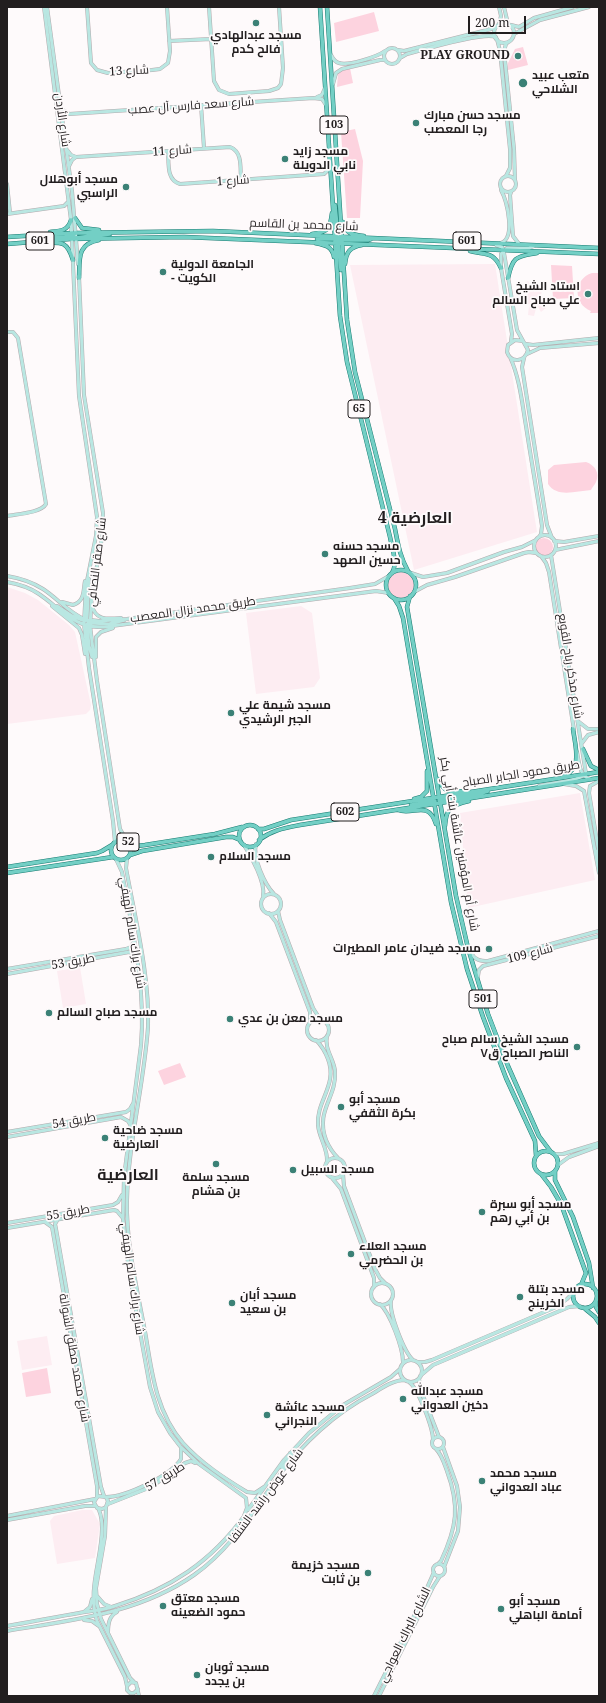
<!DOCTYPE html>
<meta charset="utf-8">
<style>
body{margin:0}
#map{position:relative;width:606px;height:1703px;overflow:hidden;background:#fefafb;font-family:"Noto Serif",serif}
canvas{display:block}
.frame{position:absolute;inset:0;border:8px solid #221e1f;pointer-events:none}
.scale{position:absolute;left:468px;top:16px;width:58px;height:18px;box-sizing:border-box;border:2px solid #221e1f;border-top:0;padding-left:5px;font-size:12px;line-height:14px;white-space:nowrap;color:#221e1f;-webkit-text-stroke:3px #fefafb;paint-order:stroke}
</style>
<div id="map">
<canvas width="606" height="1703"></canvas>
<div class="frame"></div>
<div class="scale">200 m</div>
</div>
<script>
const context = document.querySelector('canvas').getContext('2d');
context.lineJoin = 'round';
function fill(path, color) { context.fillStyle = color; context.fill(path, 'evenodd'); }
function strokePath(path, color, width, dash) { context.strokeStyle = color; context.lineWidth = width; context.lineCap = dash ? 'butt' : 'round'; context.setLineDash(dash || []); context.stroke(path); }
function drawText(font, color, halo, rows, align = 'center') {
  context.font = font + ' "Noto Serif",Cairo,serif'; context.lineWidth = 3.5; context.setLineDash([]); context.textBaseline = 'middle'; context.strokeStyle = halo; context.fillStyle = color; for (const [text, x, y, turn = 0] of rows) {
    context.save(); context.translate(x, y); context.rotate((+turn || 0) * Math.PI / 180); context.textAlign = isNaN(turn) ? turn : align; if (halo) context.strokeText(text, 0, 0); context.fillText(text, 0, 0); context.restore();
  }
}
const built = new Path2D(`
 M495 264 537 532 414 570 350 265Z
 M528 281 535 292 537 283 542 286 541 298 546 308 541 312 537 305 534 316 528 315 529 305 527 302 526 297 528 293 523 284Z
 M7 587 25 593 38 600 69 625 75 632 91 705 90 710 86 714 7 724Z
 M301 606 312 613 320 678 314 687 256 694 246 613Z
 M580 793 595 880 468 908 460 813Z
 M80 967 86 1004 63 1008 57 971Z
 M47 1336 52 1365 22 1370 17 1341Z
 M82 1510H92L100 1524 95 1558 57 1564 50 1521 54 1516Z`);
const green = new Path2D(`
 M374 12 379 31 336 42 334 23Z
 M523 47 528 65 508 70V63L515 49Z
 M350 68 353 83 337 87 338 73 343 70Z
 M355 129 363 161 360 218H347L341 132Z
 M551 265 572 266 574 298 553 299Z
 M592 273H599V313H590L591 311C573 304 573 279 592 273Z
 M586 462C595 465 600 473 596 482 595 485 592 487 591 490 576 491 557 498 548 484V470L554 465Z
 M535 547a9 9 0 1 1 18 0a9 9 0 1 1-18 0Z
 M388 585a13 13 0 1 1 26 0a13 13 0 1 1-26 0Z
 M180 1063 186 1077 164 1085 158 1071Z
 M47 1368 51 1393 26 1397 22 1373Z`);
const secondary = new Path2D(`
 M44 7 71 220 79 396 97 517 96 536 86 586 84 624 89 668 113 821 115 842
 M47 7 72 191 78 264
 M87 7 91 63 97 70 108 73 152 70 160 69 168 63 170 51 167 7
 M209 7 214 81 219 90 229 94 269 91 278 88 281 84 283 68 279 7
 M504 7 508 24
 M494 33a10 10 0 1 1 20 0a10 10 0 1 1-20 0Z
 M499 24 501 16 499 7
 M511 25 519 27 534 18 573 7
 M514 34 540 20 589 7
 M497 39 500 51 510 149V168L506 176
 M169 41 211 39
 M508 42 506 44 504 51 514 149 515 180
 M384 56a8 8 0 1 1 16 0a8 8 0 1 1-16 0Z
 M398 50 404 51 491 29 497 26
 M331 55C333 59 335 62 339 63 348 66 377 57 385 51
 M400 58 407 54C423 50 483 31 496 37
 M333 84 336 73 342 69 380 60H385
 M317 97 322 95 325 88
 M201 105 204 148
 M60 108 69 114 313 98 322 99 326 105
 M67 150 71 155 76 157 230 147C243 152 240 168 241 180
 M168 151C169 163 166 180 180 184L324 174 331 167
 M69 166 72 160 76 157
 M500 184a8 8 0 1 1 16 0a8 8 0 1 1-16 0Z
 M7 184 10 213
 M511 192 510 195 513 236 519 244
 M7 214 64 206 69 201
 M501 243C516 238 507 201 501 190
 M496 245 502 247 504 253 517 330 528 350C525 362 511 364 507 352L508 345 515 340 523 341
 M79 276 84 395 103 513 102 538 92 593 90 626 97 681 120 829 127 841
 M7 332H13L18 338 46 504C41 513 17 514 7 516
 M511 341 512 334 501 268V254L507 248H529L534 246
 M526 344 533 345 599 338
 M527 354 540 348 599 343
 M510 357C520 379 522 403 526 426 531 459 537 492 542 526L541 534 539 537
 M524 358 522 367 547 525 552 538
 M534 546a11 11 0 1 1 22 0a11 11 0 1 1-22 0Z
 M554 541 564 542 599 536
 M555 550 599 541
 M541 556 546 563 549 572 574 730
 M411 573 423 577 447 573 504 552 522 547 536 540
 M7 576C19 578 32 582 43 589 57 598 68 612 84 619
 M7 582C18 584 29 587 39 594 54 604 67 619 85 625 91 627 97 627 104 627L376 591 389 593
 M414 592 427 585 455 577 524 553 529 552 536 553
 M62 602 73 605C85 601 83 591 85 581
 M92 605C95 621 108 619 121 618
 M52 606 79 628 82 635 85 654
 M57 606 72 616 85 621
 M90 620 99 621 127 619 350 588 375 584 389 576
 M90 623 109 624 125 620
 M87 624 89 646 92 657
 M89 625 87 619 89 579
 M96 657V637L101 632 113 628
 M579 722 588 729H599
 M582 743 588 735 599 732
 M577 752C579 761 579 776 590 779
 M599 781 590 786 589 793 599 853
 M564 784 576 786 584 791 599 873
 M539 786C551 782 577 782 586 774L551 555
 M256 844C252 857 265 885 274 894
 M244 845C251 856 266 883 263 896
 M596 851 599 861
 M116 859 122 872C132 929 146 987 141 1045L124 1177 123 1219 129 1272 150 1387 158 1412 170 1433 180 1446 199 1464 246 1498 247 1508 244 1516
 M127 859 126 868C135 918 150 977 148 1027 144 1085 128 1143 127 1201 126 1246 138 1292 146 1337 152 1375 157 1413 183 1443 201 1463 224 1478 247 1492L255 1493 264 1487
 M261 904a10 10 0 1 1 20 0a10 10 0 1 1-20 0Z
 M278 911 280 920 313 1008 320 1019
 M269 913 276 922 310 1012V1022
 M471 953C475 960 480 961 488 961L599 931
 M7 969 126 949 131 947 133 943
 M7 974 129 952 136 956
 M478 976 479 970 483 966 599 936
 M307 1030a11 11 0 1 1 22 0a11 11 0 1 1-22 0Z
 M327 1036C324 1049 334 1059 335 1071 337 1098 315 1110 326 1140 329 1147 332 1152 338 1158
 M316 1040C322 1046 325 1051 328 1059 338 1085 316 1101 318 1125 319 1138 328 1149 327 1161
 M7 1132 126 1112 130 1109 134 1102
 M7 1137 121 1117 128 1121 131 1126
 M554 1154H563L599 1143
 M325 1168a10 10 0 1 1 20 0a10 10 0 1 1-20 0Z
 M558 1165 569 1157 599 1146
 M343 1174 344 1186 375 1269 380 1278 386 1284
 M332 1178 341 1189 374 1278V1287
 M58 1219 55 1224 56 1229 101 1487 104 1496
 M45 1222 52 1227 97 1486V1497
 M7 1223 113 1205 118 1202 122 1195
 M7 1228 114 1210 117 1211 122 1217
 M371 1294a11 11 0 1 1 22 0a11 11 0 1 1-22 0Z
 M391 1301C389 1313 404 1352 413 1360
 M380 1304C390 1313 403 1348 403 1362
 M400 1371a11 11 0 1 1 22 0a11 11 0 1 1-22 0Z
 M418 1362H425L432 1360 556 1307 567 1299 574 1292
 M420 1376 433 1365 569 1307 580 1306
 M419 1378 420 1388 439 1437
 M409 1382C418 1388 433 1428 433 1440
 M432 1443a6 6 0 1 1 12 0a6 6 0 1 1-12 0Z
 M443 1447 457 1486 460 1507 458 1531 444 1567
 M436 1449C442 1455 444 1463 447 1471 460 1506 457 1527 441 1561L438 1564
 M282 1468 292 1455 290 1453
 M106 1497C126 1497 170 1476 181 1459V1448
 M108 1504 151 1487 185 1463 191 1461 195 1463
 M97 1508 102 1509 106 1507 108 1501 106 1497 98 1496 94 1502C95 1506 97 1507 99 1510 101 1515 102 1523 102 1528 102 1560 87 1589 97 1621L125 1677 127 1686
 M106 1508 105 1536 96 1588 97 1604 101 1619 130 1678 134 1682
 M248 1510 284 1460 309 1433 343 1405 391 1377 400 1369
 M7 1516 95 1499
 M7 1520 85 1506H96
 M433 1570a6 6 0 1 1 12 0a6 6 0 1 1-12 0Z
 M97 1596 104 1604 111 1607
 M84 1612 90 1607 92 1599
 M84 1620 92 1621 99 1626
 M7 1626C31 1622 55 1617 79 1613 91 1611 104 1610 115 1606 170 1589 211 1562 245 1515
 M7 1631C72 1620 138 1614 194 1575 230 1550 252 1513 278 1477 302 1444 335 1413 372 1394 382 1388 393 1380 405 1380
 M108 1633C108 1624 109 1616 117 1612
 M138 1689 134 1693H130L127 1690V1686L131 1682 136 1683 139 1696
 M374 1696 419 1606 434 1572
 M379 1696 433 1587 440 1576`);
const primary = new Path2D(`
 M320 7 340 316 347 362 390 537C392 548 398 563 392 573
 M327 7 347 320 355 372 395 529C398 544 400 557 408 571
 M335 205 338 237 342 243
 M75 218 82 228 99 230
 M343 222C345 234 354 235 364 236
 M50 232C60 231 68 231 71 220
 M312 234C329 232 330 229 332 213
 M7 237 72 233 213 231 599 248
 M74 238 110 234
 M317 239H337
 M340 240H368L371 239
 M32 241C43 233 66 242 76 233
 M338 241 341 270
 M44 243C62 242 67 241 73 260
 M315 243C325 245 332 246 334 257
 M7 244 70 239 184 237 599 254
 M470 251C486 255 493 251 501 268
 M345 264C346 252 350 247 362 245
 M79 278C80 260 76 244 99 240
 M508 278C513 255 517 257 537 253
 M386 585a15 15 0 1 1 30 0a15 15 0 1 1-30 0Z
 M410 596 407 607 456 896 468 948 488 1014 508 1066 539 1136 551 1152
 M394 598 399 606 403 618 451 902 467 969 483 1017 506 1078 535 1141 536 1155
 M583 749 591 766 599 770
 M564 776C583 768 575 745 573 729
 M438 779C445 794 451 792 465 791
 M414 799 421 797 427 791V771
 M439 800 478 794 488 791
 M411 805 435 801
 M398 810C413 816 428 799 436 824
 M239 836a11 11 0 1 1 22 0a11 11 0 1 1-22 0Z
 M445 826C446 807 452 805 469 801
 M258 829H264L291 820 599 772
 M111 850a10 10 0 1 1 20 0a10 10 0 1 1-20 0Z
 M259 840C272 830 285 828 300 825L599 778
 M129 843 137 846 145 845 215 834 242 827
 M130 855 142 851 226 837H233L240 840
 M7 867 97 853 102 851 112 845
 M7 873 113 857
 M534 1163a12 12 0 1 1 24 0a12 12 0 1 1-24 0Z
 M555 1171V1180L573 1217 589 1263 593 1288
 M541 1174 551 1187 561 1204 586 1273 581 1285
 M573 1296a12 12 0 1 1 24 0a12 12 0 1 1-24 0Z
 M596 1300V1307L599 1312
 M584 1308 595 1317 599 1323`);
const markers = [
 [256,23,4,"#3b8176"],
 [518,56,4,"#3b8176"],
 [523,83,5,"#3b8176"],
 [416,123,4,"#3b8176"],
 [285,159,4,"#3b8176"],
 [126,187,4,"#3b8176"],
 [163,272,4,"#3b8176"],
 [588,294,4,"#3b8176"],
 [325,554,4,"#3b8176"],
 [231,713,4,"#3b8176"],
 [211,857,4,"#3b8176"],
 [489,949,4,"#3b8176"],
 [49,1013,4,"#3b8176"],
 [230,1019,4,"#3b8176"],
 [577,1047,4,"#3b8176"],
 [341,1107,4,"#3b8176"],
 [105,1138,4,"#3b8176"],
 [216,1164,4,"#3b8176"],
 [293,1170,4,"#3b8176"],
 [482,1212,4,"#3b8176"],
 [351,1254,4,"#3b8176"],
 [520,1297,4,"#3b8176"],
 [232,1303,4,"#3b8176"],
 [403,1399,4,"#3b8176"],
 [267,1415,4,"#3b8176"],
 [482,1481,4,"#3b8176"],
 [368,1573,4,"#3b8176"],
 [163,1606,4,"#3b8176"],
 [501,1609,4,"#3b8176"],
 [197,1675,4,"#3b8176"]
];
const shields = [
 [334,125,28],
 [40,241,28],
 [467,241,28],
 [359,409,22],
 [345,812,28],
 [128,842,22],
 [483,999,28]
];
const shieldNames = [
 ["103",334,125],
 ["601",40,241],
 ["601",467,241],
 ["65",359,409],
 ["602",345,812],
 ["52",128,842],
 ["501",483,999]
];
const poiNames = [
 ["مسجد عبدالهادي",256,36,"center"],
 ["فالح كدم",256,50,"center"],
 ["PLAY GROUND",510,56,"right"],
 ["متعب عبيد",532,76],
 ["الشلاحي",532,90],
 ["مسجد حسن مبارك",424,116],
 ["رجا المعصب",424,130],
 ["مسجد زايد",293,152],
 ["نابي الدويلة",293,166],
 ["مسجد أبوهلال",118,180,"right"],
 ["الراسبي",118,194,"right"],
 ["الجامعة الدولية",171,265],
 ["- الكويت",171,279],
 ["استاد الشيخ",580,287,"right"],
 ["علي صباح السالم",580,301,"right"],
 ["مسجد حسنه",333,547],
 ["حسين الصهد",333,561],
 ["مسجد شيمة علي",239,706],
 ["الجبر الرشيدي",239,720],
 ["مسجد السلام",219,857],
 ["مسجد ضيدان عامر المطيرات",481,949,"right"],
 ["مسجد صباح السالم",57,1013],
 ["مسجد معن بن عدي",238,1019],
 ["مسجد الشيخ سالم صباح",569,1040,"right"],
 ["الناصر الصباح ق٧",569,1054,"right"],
 ["مسجد أبو",349,1100],
 ["بكرة الثقفي",349,1114],
 ["مسجد ضاحية",113,1131],
 ["العارضية",113,1145],
 ["مسجد السبيل",301,1170],
 ["مسجد سلمة",216,1178,"center"],
 ["بن هشام",216,1192,"center"],
 ["مسجد أبو سبرة",490,1205],
 ["بن أبي رهم",490,1219],
 ["مسجد العلاء",359,1247],
 ["بن الحضرمي",359,1261],
 ["مسجد بتلة",528,1290],
 ["الخرينج",528,1304],
 ["مسجد أبان",240,1296],
 ["بن سعيد",240,1310],
 ["مسجد عبدالله",411,1392],
 ["دخين العدواني",411,1406],
 ["مسجد عائشة",275,1408],
 ["النجراني",275,1422],
 ["مسجد محمد",490,1474],
 ["عباد العدواني",490,1488],
 ["مسجد خزيمة",360,1566,"right"],
 ["بن ثابت",360,1580,"right"],
 ["مسجد معتق",171,1599],
 ["حمود الضعينه",171,1613],
 ["مسجد أبو",509,1602],
 ["أمامة الباهلي",509,1616],
 ["مسجد ثوبان",205,1668],
 ["بن يجدد",205,1682]
];
const streetNames = [
 ["شارع 13",129,71,-3],
 ["شارع سعد فارس آل عصب",191,106,-4],
 ["شارع الأردن",62,120,82],
 ["شارع 11",172,151,-4],
 ["شارع 1",233,181,-4],
 ["شارع محمد بن القاسم",304,225,2],
 ["شارع صقر النصافي",97,562,-83],
 ["طريق محمد نزال المعصب",193,610,-8],
 ["شارع مذكر رباح القوبع",570,666,81],
 ["طريق حمود الجابر الصباح",521,774,-9],
 ["شارع أم المؤمنين عائشة بنت أبي بكر",459,844,80],
 ["شارع براك سالم الهيفي",132,933,81],
 ["شارع 109",530,954,-14],
 ["طريق 53",73,962,-10],
 ["طريق 54",74,1121,-10],
 ["طريق 55",68,1213,-10],
 ["شارع براك سالم الهيفي",132,1279,82],
 ["شارع محمد مطلق الشوالة",74,1358,80],
 ["طريق 57",165,1477,-32],
 ["شارع عوض راشد الشنفا",266,1496,-53],
 ["الشارع البراك العواجي",405,1635,-64]
];
const districtNames = [
 ["العارضية 4",415,518],
 ["العارضية",128,1175]
];
fill(built, '#fdedf2');
fill(green, '#fdd3df');
strokePath(secondary, '#b4aaad', 4);
strokePath(primary, '#1a7c72', 4.5);
strokePath(secondary, '#b9e7e2', 3);
strokePath(primary, '#73cfc5', 3.5);
for (const [x, y, r, color] of markers) { const dot = new Path2D(); dot.arc(x, y, r, 0, 2 * Math.PI); context.fillStyle = color; context.fill(dot); strokePath(dot, '#fefafb', 1.5); }
for (const [x, y, w] of shields) { const box = new Path2D(); box.roundRect(x - w / 2, y - 9, w, 18, 3); context.fillStyle = '#fefafb'; context.fill(box); strokePath(box, '#221e1f', 1); }
drawText('bold 11px', '#221e1f', null, shieldNames);
drawText('bold 12px', '#221e1f', '#fefafb', poiNames, 'left');
drawText('12px', '#221e1f', '#fefafb', streetNames);
drawText('bold 16px', '#221e1f', '#fefafb', districtNames);
</script>
